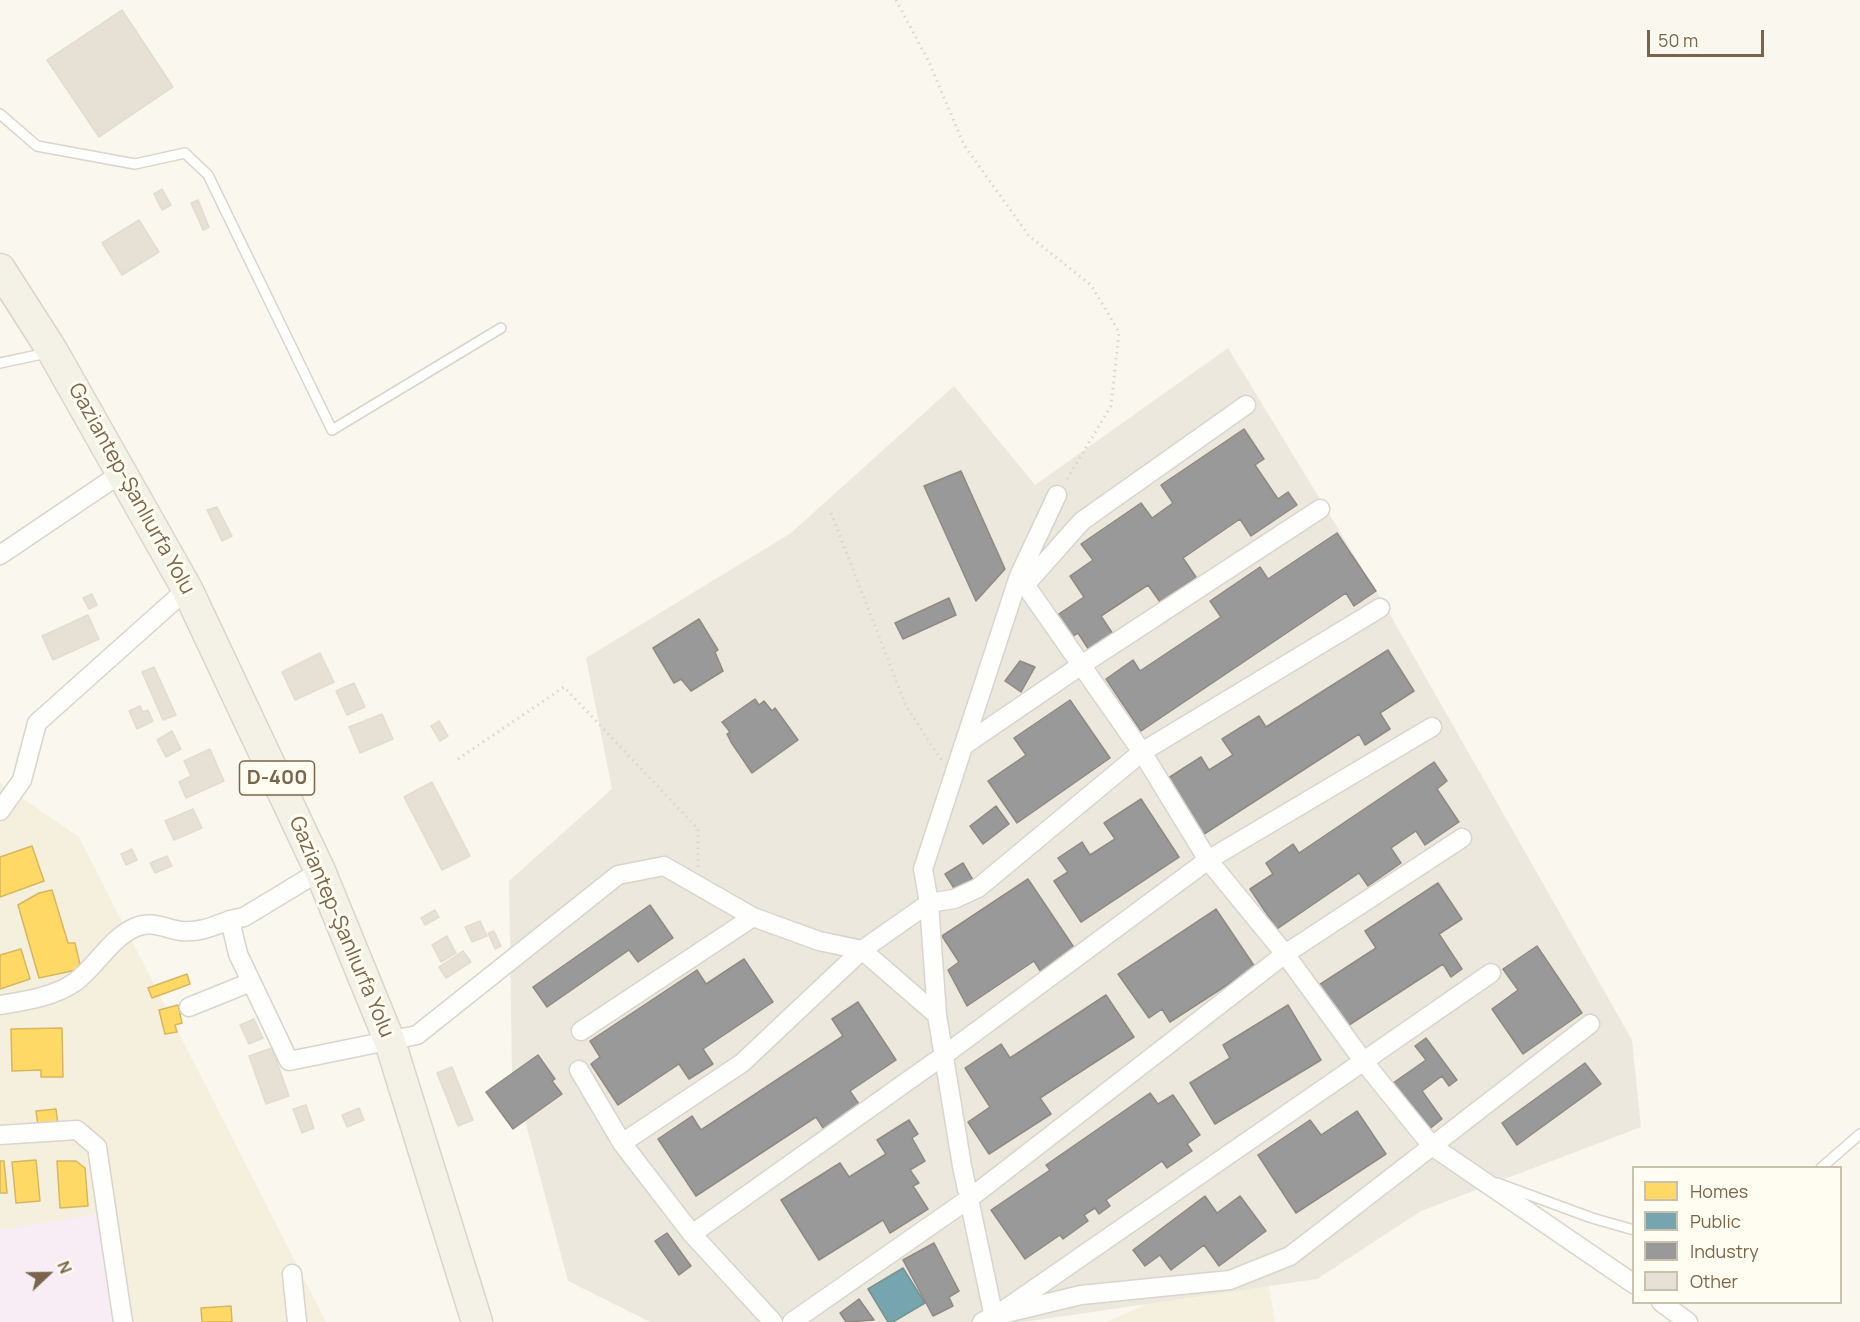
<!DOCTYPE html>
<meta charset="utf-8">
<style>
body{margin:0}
#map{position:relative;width:1860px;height:1322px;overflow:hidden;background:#f9f7ee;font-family:Manrope,sans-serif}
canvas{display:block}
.legend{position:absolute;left:1632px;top:1166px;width:210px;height:138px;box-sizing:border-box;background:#fffcf1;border:2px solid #cac0ae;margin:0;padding:8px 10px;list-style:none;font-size:18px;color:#7b654a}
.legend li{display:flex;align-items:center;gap:12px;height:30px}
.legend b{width:30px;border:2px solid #cac0ae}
.north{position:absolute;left:18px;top:1244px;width:60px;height:60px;-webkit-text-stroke:4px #fffcf1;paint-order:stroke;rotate:68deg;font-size:16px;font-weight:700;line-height:24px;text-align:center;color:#7b654a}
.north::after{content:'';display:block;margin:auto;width:21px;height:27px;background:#7b654a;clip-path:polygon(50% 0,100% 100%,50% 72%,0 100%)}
.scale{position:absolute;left:1647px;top:30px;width:117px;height:27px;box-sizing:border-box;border:3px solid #7b654a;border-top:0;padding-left:8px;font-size:18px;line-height:21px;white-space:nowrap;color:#7b654a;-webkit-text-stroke:4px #fffcf1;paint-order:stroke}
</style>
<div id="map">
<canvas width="1860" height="1322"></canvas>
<ul class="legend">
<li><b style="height:16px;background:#ffd966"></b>Homes</li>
<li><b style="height:16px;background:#76a5af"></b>Public</li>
<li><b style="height:16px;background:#999"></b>Industry</li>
<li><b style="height:16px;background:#e6e0d5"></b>Other</li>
</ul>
<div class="north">N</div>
<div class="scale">50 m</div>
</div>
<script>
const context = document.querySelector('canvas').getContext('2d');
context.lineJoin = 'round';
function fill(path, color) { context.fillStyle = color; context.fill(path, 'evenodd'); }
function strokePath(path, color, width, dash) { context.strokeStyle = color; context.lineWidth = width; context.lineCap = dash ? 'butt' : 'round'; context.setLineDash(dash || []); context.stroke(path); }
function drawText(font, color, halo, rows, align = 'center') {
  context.font = font + ' Manrope,sans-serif'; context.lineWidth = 6; context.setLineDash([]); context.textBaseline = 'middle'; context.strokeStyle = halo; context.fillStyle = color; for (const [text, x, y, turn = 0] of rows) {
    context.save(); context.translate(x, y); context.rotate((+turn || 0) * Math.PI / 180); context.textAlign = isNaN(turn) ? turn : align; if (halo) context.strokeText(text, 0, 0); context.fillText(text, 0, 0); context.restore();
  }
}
const residential = new Path2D(`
 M0 783 79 837 326 1322H0Z
 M1263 1253 1275 1322H1106Z`);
const industrial = new Path2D(`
 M1228 348 1384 604 1632 1040 1641 1127 1421 1211 1317 1279 1024 1322H650L568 1281 512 1072 509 881 612 789 586 658 791 533 954 386 1035 485Z`);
const education = new Path2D(`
 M102 1213 115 1322H0V1230Z`);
const homes = new Path2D(`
 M32 846 44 881 0 897V857Z
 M52 890 68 943H75L81 969 39 978 18 905 39 893Z
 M21 949 30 979 0 989V955Z
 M187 974 190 984 152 998 148 988Z
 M178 1005 182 1023 175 1025 177 1032 165 1034 159 1010Z
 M62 1028 63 1077H41V1070L12 1071 11 1029Z
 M56 1109 58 1125 38 1126 36 1111Z
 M36 1160 40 1201 16 1203 12 1162Z
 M0 1161H4L7 1193H0Z
 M57 1161H76L85 1168 88 1206 60 1208Z
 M231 1306 232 1322H202L201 1308Z`);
const public = new Path2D(`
 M903 1268 925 1303 893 1322H888L868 1289Z`);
const industry = new Path2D(`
 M1244 429 1264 459 1255 465 1278 499 1288 492 1297 505 1251 536 1240 519 1183 558 1196 577 1160 602 1148 585 1101 616 1113 634 1089 650 1078 633 1065 642 1050 620 1084 597 1070 576 1093 560 1081 544 1141 503 1152 518 1173 503 1161 485Z
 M961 471 1005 569 976 601 924 486Z
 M1337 533 1376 591 1354 606 1346 593 1141 731 1106 679 1133 660 1140 671 1221 617 1210 601 1260 567 1268 579Z
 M949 598 956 615 903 639 895 623Z
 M699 619 718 650 715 652 723 671 691 691 681 679 674 683 653 648Z
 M1388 650 1414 691 1380 713 1390 729 1365 745 1359 734 1201 836 1165 780 1201 757 1209 770 1233 755 1222 739 1259 716 1266 727Z
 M1020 661 1035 667 1021 692 1005 681Z
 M755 699 759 705 764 701 772 711 775 708 798 740 752 773 731 742 727 734 730 732 722 722Z
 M1070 700 1110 758 1017 823 988 781 1026 755 1014 738Z
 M1434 762 1447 781 1437 789 1459 822 1425 845 1416 831 1391 848 1401 863 1368 886 1359 873 1277 929 1250 889 1273 874 1266 863 1293 844 1299 853Z
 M1141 799 1179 857 1081 922 1054 881 1068 872 1058 858 1082 842 1090 855 1115 839 1104 823Z
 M996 806 1009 824 983 844 970 826Z
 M963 863 974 882 957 893 945 874Z
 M1028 879 1075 949 1041 972 1034 961 967 1006 948 970 959 962 942 936Z
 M1438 883 1462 919 1439 934 1462 969 1451 977 1443 964 1346 1027 1319 985 1376 948 1365 931Z
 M650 905 673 938 638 962 629 950 547 1007 533 987Z
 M1216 909 1255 967 1170 1022 1162 1009 1149 1018 1118 974Z
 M1537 946 1582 1013 1523 1054 1492 1009 1518 990 1503 969Z
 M744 959 773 1002 703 1049 713 1064 689 1079 679 1064 618 1105 591 1064 600 1057 590 1041 697 970 706 984Z
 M1106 995 1134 1037 1040 1098 1051 1114 989 1154 968 1122 990 1107 965 1068 1001 1044 1010 1058Z
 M858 1002 896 1060 850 1091 861 1107 825 1131 816 1117 696 1196 658 1139 692 1116 701 1130 843 1036 832 1019Z
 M1288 1005 1321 1060 1215 1124 1190 1083 1230 1058 1223 1045Z
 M1426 1038 1457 1080 1449 1086 1442 1076 1422 1091 1442 1119 1428 1130 1393 1083 1426 1060 1415 1046Z
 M538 1055 555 1079 552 1081 562 1094 513 1129 486 1092Z
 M1585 1063 1601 1084 1517 1145 1502 1123Z
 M1150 1093 1158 1104 1173 1095 1200 1135 1187 1144 1192 1151 1167 1168 1162 1161 1106 1200 1110 1206 1099 1214 1095 1208 1084 1215 1088 1221 1063 1239 1060 1235 1025 1259 991 1210 1050 1170 1046 1165Z
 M1357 1111 1386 1154 1296 1213 1258 1155 1310 1120 1321 1135Z
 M909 1120 918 1134 912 1138 925 1161 910 1170 919 1183 913 1186 928 1209 890 1233 883 1220 819 1260 781 1200 840 1163 849 1177 886 1154 877 1140Z
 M1205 1196 1217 1213 1240 1196 1266 1231 1219 1266 1204 1245 1171 1270 1160 1255 1145 1266 1133 1250Z
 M667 1233 691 1266 679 1275 655 1241Z
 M934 1243 959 1291 949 1297 953 1306 933 1316 903 1260Z
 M859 1299 874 1320 846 1322 840 1313Z`);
const building = new Path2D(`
 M122 10 173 87 99 137 47 60Z
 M162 189 171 205 162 210 154 194Z
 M198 200 209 227 203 230 191 203Z
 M139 220 159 252 122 275 102 243Z
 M217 507 232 536 222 541 207 510Z
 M92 594 97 605 89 609 83 598Z
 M88 615 99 639 53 660 42 636Z
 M320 653 334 682 295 700 282 672Z
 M154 667 176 715 163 720 142 672Z
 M354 683 365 707 347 715 336 691Z
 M140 706 143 712 148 710 153 721 137 729 129 711Z
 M382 714 393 739 360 753 349 727Z
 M439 721 448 736 440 741 431 726Z
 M172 731 181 749 166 757 157 740Z
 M210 749 224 781 186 798 179 782 191 776 184 761Z
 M432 782 470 856 442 870 404 797Z
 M193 809 202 828 174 840 165 821Z
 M132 849 137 860 126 865 121 854Z
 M167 856 172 866 155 873 150 863Z
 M435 910 439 917 425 925 421 918Z
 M480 921 487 936 472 942 465 927Z
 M494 931 501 946 495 949 488 933Z
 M447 936 456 953 441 962 432 945Z
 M463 951 471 962 446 978 439 967Z
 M254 1019 263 1038 249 1044 240 1025Z
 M272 1048 289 1096 266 1104 249 1056Z
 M452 1067 473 1120 458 1126 437 1073Z
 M306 1105 314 1128 302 1133 293 1109Z
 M359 1108 364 1120 347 1127 342 1115Z`);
const path = new Path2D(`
 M896 0 929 62 964 145 1029 236 1091 285 1119 332 1111 406 1066 481
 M831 513 906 706 942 761
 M458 759 564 687 698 829V868`);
const lane = new Path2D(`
 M0 114 37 146 135 164 185 153 208 175 332 430 501 328
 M0 363 47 353
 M1821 1168 1860 1134
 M1497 1183 1592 1218 1634 1230`);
const street = new Path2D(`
 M0 555 123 472
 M1019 576 1142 752 1208 860 1285 954 1364 1062 1432 1146 1634 1284
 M1025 585 1082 521 1246 405
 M963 746 1080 666 1320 509
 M0 811 22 780 37 723 187 589
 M320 871 244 917 230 920 238 954 289 1061 417 1035 618 875 664 866 753 917 819 941 862 950 937 1015
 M0 1005C24 1001 54 997 75 982 97 966 110 938 136 927 152 920 166 929 181 931 199 933 214 926 230 920
 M189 1007 251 982
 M581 1031 753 917
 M579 1070 622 1143 692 1234 773 1322
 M0 1135 77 1130 97 1147 123 1322
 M622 1143 742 1063 862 950 929 903 954 899 978 888 1142 752 1380 608
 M692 1234 943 1056 1208 860 1432 727
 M292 1274 297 1322
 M1661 1302 1688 1322
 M1004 1310 1491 973
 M792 1322 970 1198 1285 954 1462 838
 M982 1322 994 1316 1081 1295 1230 1280 1290 1256 1590 1024
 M995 1322 962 1166 937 1015 929 903 923 869 1019 576 1057 495`);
const primary = new Path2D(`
 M0 269 53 352 187 589 320 871 390 1042 477 1322`);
const shields = [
 [277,778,75]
];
const shieldNames = [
 ["D-400",277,778]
];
const streetNames = [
 ["Gaziantep-Şanlıurfa Yolu",131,489,61],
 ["Gaziantep-Şanlıurfa Yolu",341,927,67]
];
fill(residential, '#f5efde');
fill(industrial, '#ede8de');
fill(education, '#f8edf5');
fill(homes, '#ffd966');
strokePath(homes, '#d7b65e', 1.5);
fill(public, '#76a5af');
strokePath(public, '#789291', 1.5);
fill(industry, '#999');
strokePath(industry, '#908981', 1.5);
fill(building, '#e6e0d5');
strokePath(building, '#e3dccf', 1.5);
strokePath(lane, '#d9d4cc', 12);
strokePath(street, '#d9d4cc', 21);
strokePath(primary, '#dad4ca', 33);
strokePath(path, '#dcd7ce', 3, [1.5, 4.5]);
strokePath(lane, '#fefefc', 9);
strokePath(street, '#fefefc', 18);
strokePath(primary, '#f4f2e6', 30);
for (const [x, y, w] of shields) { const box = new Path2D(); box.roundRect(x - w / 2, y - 17, w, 34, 4.5); context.fillStyle = '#fffcf1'; context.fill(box); strokePath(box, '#7b654a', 1.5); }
drawText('bold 20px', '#7b654a', null, shieldNames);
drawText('21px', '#7b654a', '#fffcf1', streetNames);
</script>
